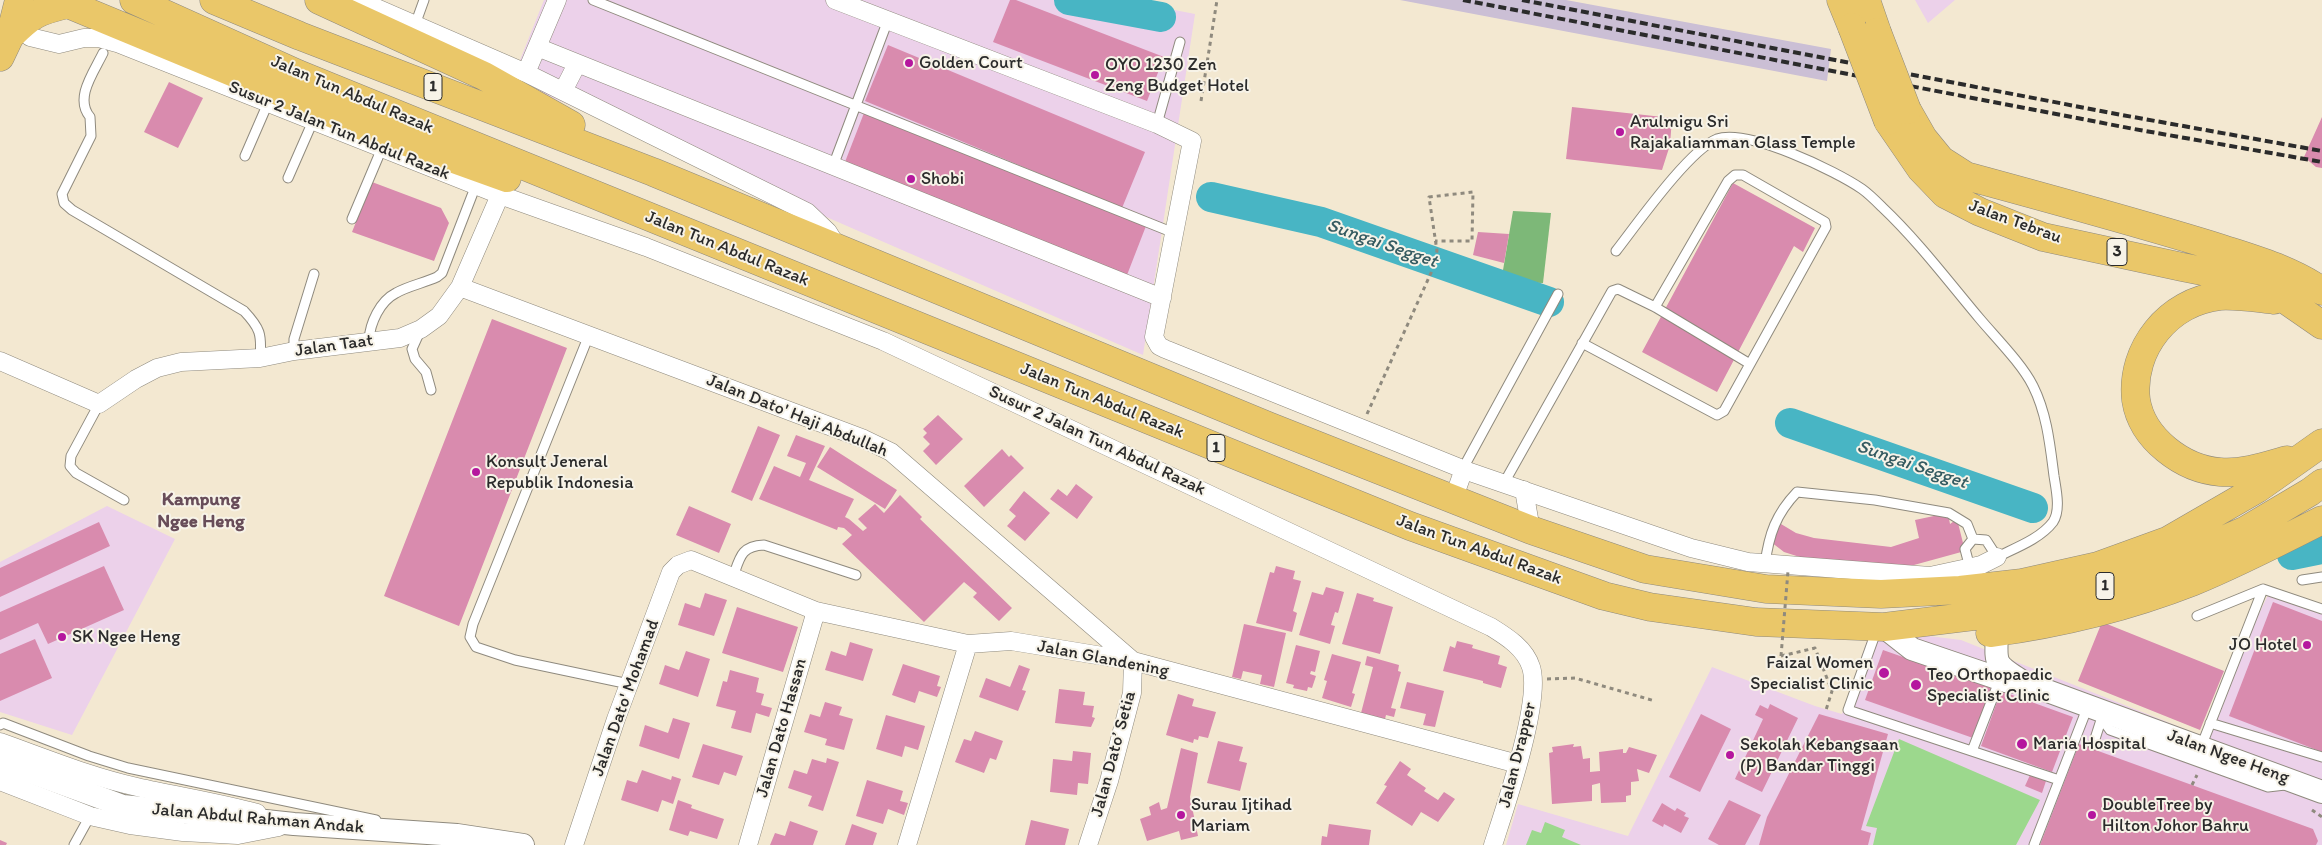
<!DOCTYPE html>
<meta charset="utf-8">
<style>
body{margin:0}
canvas{display:block;background:#f3e8d1}
</style>
<canvas width="2322" height="845"></canvas>
<script>
const context = document.querySelector('canvas').getContext('2d');
context.lineJoin = 'round';
function fill(path, color) { context.fillStyle = color; context.fill(path, 'evenodd'); }
function strokePath(path, color, width, dash) { context.strokeStyle = color; context.lineWidth = width; context.lineCap = dash ? 'butt' : 'round'; context.setLineDash(dash || []); context.stroke(path); }
function drawText(font, color, halo, rows, align = 'center') {
  context.font = font + ' Itim,sans-serif'; context.lineWidth = 4; context.setLineDash([]); context.textBaseline = 'middle'; context.strokeStyle = halo; context.fillStyle = color; for (const [text, x, y, turn = 0] of rows) {
    context.save(); context.translate(x, y); context.rotate((+turn || 0) * Math.PI / 180); context.textAlign = isNaN(turn) ? turn : align; if (halo) context.strokeText(text, 0, 0); context.fillText(text, 0, 0); context.restore();
  }
}
const built = new Path2D(`
 M544 0H1123L1195 14 1143 355 512 80Z
 M1915 0H1955L1928 23Z
 M107 506 175 539 72 735 0 712V562Z
 M2270 591 2322 611V845H1506L1518 804 1628 836 1712 667 1815 706 1842 714 1871 629 1961 640 2200 735Z`);
const industrial = new Path2D(`
 M1400 0H1566L1831 49 1827 81Z`);
const green = new Path2D(`
 M1899 739 2040 800 2016 845H1873L1877 828 1866 826Z
 M1545 822 1565 830 1562 837 1581 845H1526L1532 830 1541 833Z`);
const forest = new Path2D(`
 M1513 211 1551 213 1543 283 1501 282Z`);
const river = new Path2D(`
 M1069 0 1161 17
 M1211 197 1321 222 1549 302
 M1790 423 2033 508
 M2292 555 2322 549`);
const building = new Path2D(`
 M1010 0H1016L1164 57 1147 101 993 42Z
 M888 45 1145 152 1122 208 865 101Z
 M169 82 203 98 178 148 144 132Z
 M1572 107 1672 118 1670 145 1662 170 1566 159Z
 M864 113 1146 226 1127 275 845 162Z
 M2322 117V168L2316 167 2304 157Z
 M372 182 441 208 449 223 434 261 352 232Z
 M1733 183 1815 228 1803 252 1794 246 1717 392 1642 352Z
 M1478 232 1509 234 1504 263 1473 255Z
 M492 319 567 348 459 626 384 596Z
 M938 415 963 439 936 465 923 451 930 444 923 437 927 433 923 429Z
 M758 426 780 435 752 501 731 492Z
 M796 435 825 446 809 480 854 499 845 517 849 519 863 531 867 528 858 519 875 504 884 513 900 495 922 517 920 519 1012 608 999 621 973 597 977 593 964 582 924 622 842 544 852 535 844 528 838 527 837 530 759 499 774 466 800 477 806 463 787 456Z
 M830 447 897 490 885 509 817 467Z
 M1002 449 1009 457 1011 455 1024 468 984 507 964 486Z
 M1076 484 1093 497 1077 519 1050 499 1058 489 1067 496Z
 M1024 491 1050 513 1025 541 1007 526 1016 516 1009 510Z
 M689 506 731 524 719 553 676 535Z
 M1948 513 1950 524 1957 519 1965 551 1903 568 1806 559 1784 552 1771 542 1781 524 1796 533 1814 538 1891 547 1919 538 1915 520Z
 M99 522 110 546 0 597V568Z
 M104 566 124 610 48 644 38 623 0 640V612Z
 M1276 566 1295 571 1293 579 1301 581 1293 611 1297 613 1292 632 1256 623 1270 572 1274 573Z
 M1326 587 1344 592 1338 613 1335 612 1331 625 1335 626 1330 644 1299 635 1312 592 1323 595Z
 M705 593 727 600 714 636 678 625 685 603 700 608Z
 M1357 593 1374 598 1373 601 1393 607 1380 654 1342 644Z
 M2273 602 2322 621V752L2229 716Z
 M737 607 798 627 783 672 722 653Z
 M2102 622 2224 671 2200 730 2078 681Z
 M1244 624 1286 633 1274 687 1260 684 1262 675 1243 671 1241 679 1232 677Z
 M35 639 52 678 0 701V654Z
 M1457 641 1473 645 1472 648 1500 656 1498 664 1507 667 1501 688 1483 683V681L1443 671 1450 646 1455 648Z
 M850 642 873 649 863 681 825 670 831 651 846 656Z
 M1296 645 1320 651 1315 672 1311 671 1310 674 1316 676 1312 688 1308 687 1307 691 1293 688 1294 685 1286 683Z
 M1883 650 1991 688 1973 738 1865 700Z
 M686 651 710 659 698 697 659 684 665 665 679 670Z
 M1332 654 1361 662 1352 693 1355 694 1351 707 1322 698 1327 681 1324 680Z
 M1367 656 1399 665 1398 671 1401 672 1391 708 1396 709 1394 717 1386 715 1385 719 1361 713 1373 667 1365 665Z
 M903 664 940 676 937 686 941 687 937 697 919 691 915 703 892 695Z
 M1019 665 1030 669 1022 690 1026 691 1018 711 979 697 986 678 1010 687Z
 M730 670 759 678 756 692 764 694 761 705 772 708 769 717 756 713 751 733 731 728 736 711 716 706 723 681 727 682Z
 M1407 682 1444 691 1435 727 1423 725 1426 714 1400 708Z
 M1059 689 1085 692 1083 705 1094 706 1092 717 1095 718 1091 727 1055 723Z
 M2001 691 2073 717 2052 772 1981 746Z
 M1178 694 1194 699 1192 706 1216 712 1208 738 1199 736 1198 740 1194 739 1193 743 1166 735Z
 M825 702 842 707 839 715 853 719 844 750 825 745 827 739 804 732 810 714 820 717Z
 M1770 704 1798 718 1762 792 1735 779 1763 719 1755 715 1760 705 1768 709Z
 M1701 714 1731 729 1700 792 1669 777Z
 M1819 714 1888 734 1861 830 1871 833 1868 845H1759L1767 817Z
 M886 715 925 726 918 750 905 746 902 757 876 749Z
 M673 718 690 723 679 759 639 746 645 725 668 733Z
 M975 731 1003 741 996 760 990 758 984 773 955 762 964 739 971 741Z
 M1218 741 1243 747 1239 761 1247 763 1240 791 1207 783Z
 M703 744 743 756 736 776 724 772 719 785 692 777Z
 M1574 744 1573 747 1581 746 1583 759 1590 758V772L1600 771 1599 752 1623 749V753H1626L1629 747 1657 755 1649 773 1637 769 1639 781 1631 782V795L1626 796V802L1601 803 1600 783 1592 785V801L1552 804 1549 753 1553 752 1552 747Z
 M2079 744 2313 829 2318 841 2316 845H2040Z
 M1181 748 1198 753 1190 797 1198 836 1181 840 1179 831 1147 841 1140 819 1151 815 1149 807 1159 802 1161 810 1167 808Z
 M1073 751 1091 753 1088 784 1078 783 1077 795 1050 792 1053 759 1072 761Z
 M827 758 839 762 823 811 808 806 812 796 788 788 794 770 807 774 812 759 826 763Z
 M1400 761 1411 769 1407 775 1426 788 1424 791 1438 800 1444 792 1455 799 1438 822 1421 812 1412 826 1376 803 1387 786 1384 785Z
 M642 770 671 780 672 776 681 779 673 804 662 800 658 812 621 800 627 780 637 783Z
 M2030 775 2046 781 2042 793 2025 786Z
 M867 780 903 791 900 801 908 803 904 815 888 809 883 824 856 816Z
 M678 800 692 805 691 808 724 819 717 839 690 831 688 836 669 830Z
 M1729 800 1761 815 1745 845H1719L1708 839Z
 M1662 803 1675 811 1677 808 1686 813 1684 816 1689 818 1681 833 1664 824 1663 827 1652 821Z
 M1031 820 1069 829 1065 845H1025Z
 M790 821 818 831 813 845H770L775 833 785 836Z
 M852 824 877 833 873 845H845Z
 M1329 824 1371 830 1369 845H1321L1322 836 1327 837Z
 M0 840 7 843 6 845H0Z`);
const path = new Path2D(`
 M1201 101 1217 0
 M1670 145 1686 146
 M1367 414 1431 273 1437 251 1429 197 1473 192 1472 241H1435
 M1781 656 1815 648 1832 691 1826 710
 M1547 679 1575 678 1655 701
 M2192 785 2197 775
 M2312 810 2322 817`);
const service = new Path2D(`
 M593 0 1174 233
 M415 25 424 0
 M103 53C94 72 74 98 90 117L91 136 62 194 64 203 72 210 244 311C260 328 262 334 260 358
 M1157 124 1180 42
 M245 156 268 103
 M833 166 888 20
 M288 178 313 121
 M352 219 382 148
 M1616 251C1637 224 1689 150 1717 139 1747 128 1836 171 1862 189 1869 194 1876 201 1882 207 1918 241 1948 281 1980 319 1996 338 2022 364 2033 386 2047 414 2050 445 2054 476 2056 489 2061 510 2053 522 2040 539 2015 548 1997 557L1986 540 1973 539 1965 549 1970 568
 M421 329 412 349 415 359 426 372 431 390
 M589 335 473 624 470 637 476 647 515 660 629 684
 M369 340C370 323 380 301 396 293 408 286 424 283 437 277L442 273 476 185
 M1582 343 1717 415 1724 411 1826 227 1825 222 1743 175H1735L1728 181 1655 307
 M294 351V339L314 274
 M99 404 71 456 70 466 76 473 124 500
 M1464 469 1467 461 1558 294
 M1504 483 1612 291 1618 289 1655 307 1750 364
 M1765 564C1769 534 1776 514 1797 492L1875 500 1949 513 1967 524 1973 539
 M733 577C740 557 741 546 764 545L856 575
 M2302 580 2322 577
 M2197 616 2263 589 2322 609
 M1877 629 1848 710 2059 780
 M2102 719 2110 730 2268 787 2285 785
 M2210 723 2322 757
 M0 725 3 723 89 756 128 768 376 820
 M2093 745 2102 717
 M2201 747 2263 589
 M1972 751 2000 679
 M74 845 90 816
 M2034 845 2088 706`);
const minor = new Path2D(`
 M358 0 526 73 807 212 828 232 838 248
 M835 0 1157 124 1192 141 1154 337 1159 346 1165 349 1470 472 1691 548 1748 562 1930 576 1981 565 1997 557
 M30 37 59 44 84 38H99L117 43 500 195 646 247 883 341 1491 627C1507 637 1525 648 1531 667 1542 700 1505 808 1493 845
 M537 47 1162 298
 M526 73 557 0
 M563 91 577 64
 M460 287 864 439 891 452 1133 661
 M0 361 99 404 136 379 157 368 181 362 260 358 294 351 400 338 421 329 439 316 460 287 500 195
 M1524 490 1531 530
 M1453 500 1464 469
 M0 742C45 758 91 777 137 787 177 796 217 802 257 813
 M0 781 90 816 130 825 183 832 238 835 279 827
 M574 845 616 719 671 572 678 565 691 560 816 611 968 644 1011 641 1133 661 1518 764
 M748 845 816 611
 M907 845 968 644
 M1088 845 1109 781 1132 693 1133 661`);
const tertiary = new Path2D(`
 M1884 627 1912 649 2006 681 2023 682 2322 792
 M1997 632C1996 663 1993 663 2020 680
 M0 761 123 806 294 824 457 835 523 845`);
const trunk = new Path2D(`
 M64 0 68 4 365 127 507 178
 M134 0 298 74 1410 526 1604 596 1650 607 1756 622 1884 627 2007 612 2107 585 2180 559 2246 530 2310 492 2322 483
 M214 0 300 36 653 172 1268 426 1531 530 1645 569 1766 589 1881 594 1960 590 2022 583 2098 566 2167 541 2257 489 2322 443
 M319 0 484 76 571 125
 M1841 0 1852 27
 M1866 0 1877 32
 M10 36C32 14 38 11 68 4
 M0 57 10 36 19 0
 M1907 110 1923 138 1941 160 1966 176C2051 199 2136 222 2220 248 2256 260 2290 269 2322 291
 M1888 121 1921 169 1945 194 1980 212 2043 237 2182 267 2252 281 2270 289 2322 325
 M2274 300C2256 298 2238 295 2220 296 2169 301 2130 349 2136 400 2142 439 2183 469 2220 472 2242 474 2266 466 2287 460
 M1990 633C2058 624 2128 607 2192 582 2236 564 2279 542 2322 520`);
const rail = new Path2D(`
 M1463 0 2134 129 2322 162
 M1522 0 2122 115 2322 151`);
const pathBridge = new Path2D(`
 M1781 656 1788 571`);
const trunkBridge = new Path2D(`
 M1852 27 1888 121
 M1877 32 1907 110`);
const markers = [
 [909,63,5,"#b5179e"],
 [1095,75,5,"#b5179e"],
 [1620,132,5,"#b5179e"],
 [911,179,5,"#b5179e"],
 [476,472,5,"#b5179e"],
 [62,637,5,"#b5179e"],
 [2307,645,5,"#b5179e"],
 [1884,673,6,"#b5179e"],
 [1916,685,6,"#b5179e"],
 [2022,744,6,"#b5179e"],
 [1730,755,5,"#b5179e"],
 [1181,815,5,"#b5179e"],
 [2092,815,5,"#b5179e"]
];
const shields = [
 [433,87,18],
 [2117,252,20],
 [1216,448,18],
 [2105,586,18]
];
const shieldNames = [
 ["1",433,87],
 ["3",2117,252],
 ["1",1216,448],
 ["1",2105,586]
];
const poiNames = [
 ["Golden Court",919,63],
 ["OYO 1230 Zen",1105,65],
 ["Zeng Budget Hotel",1105,86],
 ["Arulmigu Sri",1630,122],
 ["Rajakaliamman Glass Temple",1630,143],
 ["Shobi",921,179],
 ["Konsult Jeneral",486,462],
 ["Republik Indonesia",486,483],
 ["SK Ngee Heng",72,637],
 ["JO Hotel",2297,645,"right"],
 ["Faizal Women",1873,663,"right"],
 ["Specialist Clinic",1873,684,"right"],
 ["Teo Orthopaedic",1927,675],
 ["Specialist Clinic",1927,696],
 ["Maria Hospital",2033,744],
 ["Sekolah Kebangsaan",1740,745],
 ["(P) Bandar Tinggi",1740,766],
 ["Surau Ijtihad",1191,805],
 ["Mariam",1191,826],
 ["DoubleTree by",2102,805],
 ["Hilton Johor Bahru",2102,826]
];
const streetNames = [
 ["Jalan Tun Abdul Razak",352,95,23],
 ["Susur 2 Jalan Tun Abdul Razak",339,131,22],
 ["Jalan Tebrau",2015,222,20],
 ["Jalan Tun Abdul Razak",727,249,22],
 ["Jalan Taat",334,346,-8],
 ["Jalan Tun Abdul Razak",1102,401,22],
 ["Jalan Dato' Haji Abdullah",797,416,22],
 ["Susur 2 Jalan Tun Abdul Razak",1097,441,25],
 ["Jalan Tun Abdul Razak",1479,550,20],
 ["Jalan Glandening",1103,659,11],
 ["Jalan Dato' Mohamad",626,698,-70],
 ["Jalan Dato Hassan",782,728,-74],
 ["Jalan Dato’ Setia",1114,754,-75],
 ["Jalan Drapper",1518,755,-76],
 ["Jalan Ngee Heng",2228,757,20],
 ["Jalan Abdul Rahman Andak",258,819,5]
];
const waterNames = [
 ["Sungai Segget",1382,244,19],
 ["Sungai Segget",1912,465,19]
];
const neighbourhoodNames = [
 ["Kampung",201,500],
 ["Ngee Heng",201,522]
];
fill(built, '#ecd1ea');
fill(industrial, '#cbbfd5');
fill(green, '#9cd88d');
fill(forest, '#7db878');
strokePath(river, '#48b5c4', 30);
fill(building, '#d98bae');
strokePath(service, '#8f8a7e', 11);
strokePath(minor, '#8f8a7e', 19);
strokePath(tertiary, '#8f8a7e', 24);
strokePath(trunk, '#8f8a7e', 29);
strokePath(path, '#8f8a7e', 3, [4, 4]);
strokePath(service, '#fff', 9);
strokePath(minor, '#fff', 18);
strokePath(tertiary, '#fff', 22);
strokePath(trunk, '#eac769', 28);
strokePath(rail, '#2b2b2b', 4, [8, 4]);
strokePath(trunkBridge, '#8f8a7e', 29, []);
strokePath(pathBridge, '#8f8a7e', 3, [4, 4]);
strokePath(trunkBridge, '#eac769', 28);
for (const [x, y, r, color] of markers) { const dot = new Path2D(); dot.arc(x, y, r, 0, 2 * Math.PI); context.fillStyle = color; context.fill(dot); strokePath(dot, '#f7f3e8', 2); }
for (const [x, y, w] of shields) { const box = new Path2D(); box.roundRect(x - w / 2, y - 13.5, w, 27, 4); context.fillStyle = '#f7f3e8'; context.fill(box); strokePath(box, '#2b2b2b', 1); }
drawText('bold 16px', '#2b2b2b', null, shieldNames);
drawText('18px', '#2b2b2b', '#f7f3e8', poiNames, 'left');
drawText('18px', '#2b2b2b', '#f7f3e8', streetNames);
drawText('italic 19px', '#355b61', '#f7f3e8', waterNames);
drawText('bold 19px', '#684d59', '#f7f3e8', neighbourhoodNames);
</script>
